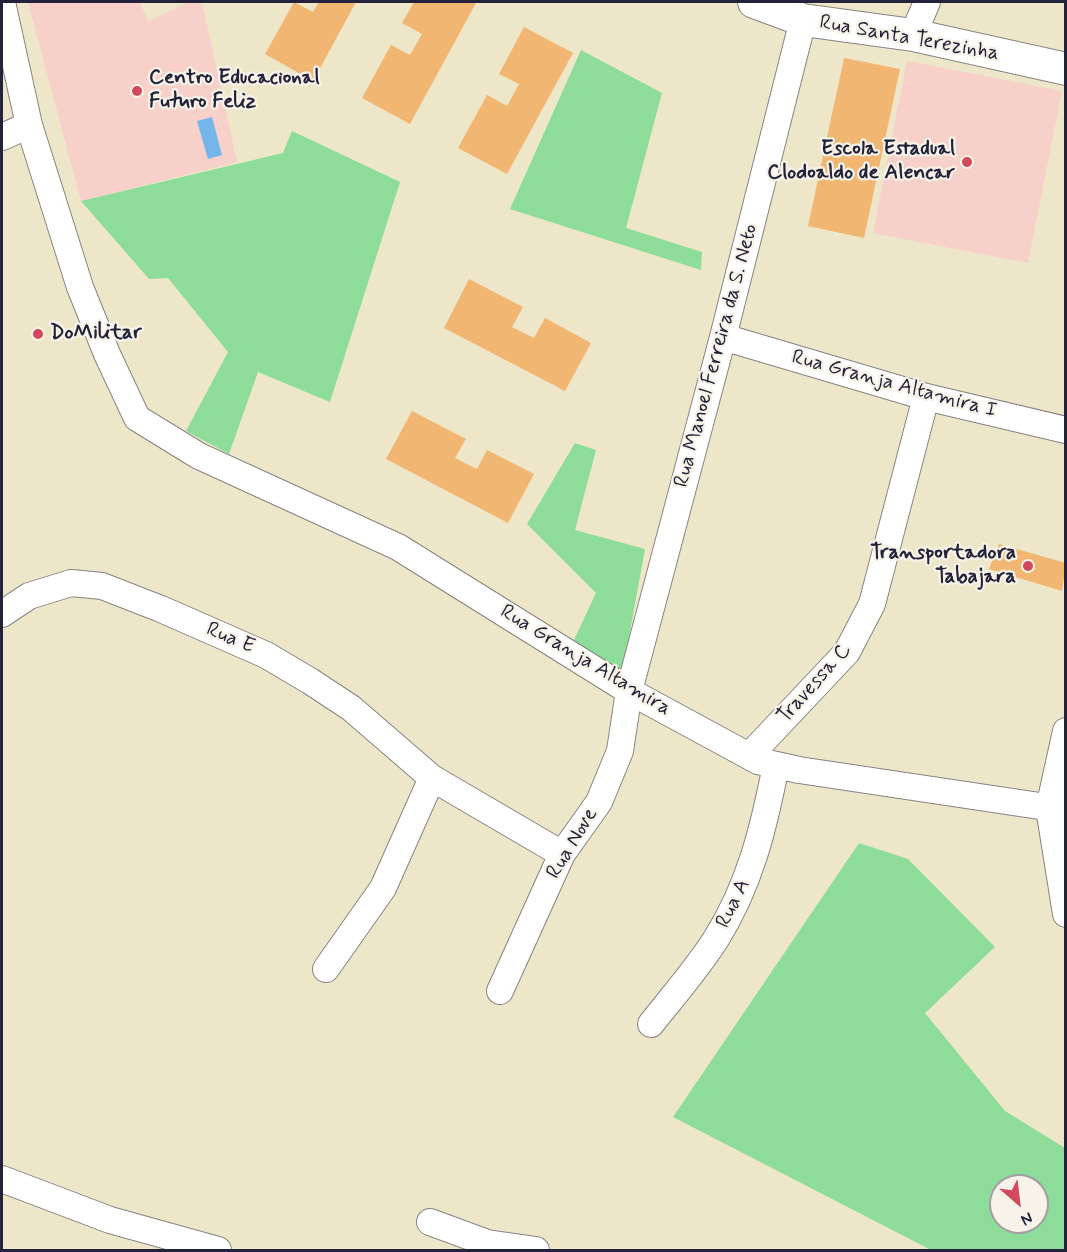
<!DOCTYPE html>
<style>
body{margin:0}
#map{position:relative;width:1067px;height:1252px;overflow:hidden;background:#ede6c9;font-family:Mynerve,sans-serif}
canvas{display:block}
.frame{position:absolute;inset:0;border:3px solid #22223b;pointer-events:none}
.north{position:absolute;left:989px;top:1174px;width:60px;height:60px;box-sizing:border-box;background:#f7f3e8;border:2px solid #a29fa3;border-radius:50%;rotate:152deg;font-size:16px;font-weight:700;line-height:24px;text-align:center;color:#22223b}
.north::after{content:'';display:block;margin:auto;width:21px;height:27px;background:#d1495b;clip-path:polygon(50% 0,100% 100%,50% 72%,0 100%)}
</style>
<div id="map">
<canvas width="1067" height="1252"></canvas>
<div class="frame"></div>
<div class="north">N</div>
</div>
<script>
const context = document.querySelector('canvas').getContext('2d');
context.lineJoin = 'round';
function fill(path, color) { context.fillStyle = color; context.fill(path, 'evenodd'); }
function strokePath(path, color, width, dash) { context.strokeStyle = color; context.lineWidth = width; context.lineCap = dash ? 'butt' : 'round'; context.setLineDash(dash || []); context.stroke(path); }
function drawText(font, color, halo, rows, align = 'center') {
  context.font = font + ' Mynerve,sans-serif'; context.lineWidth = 4.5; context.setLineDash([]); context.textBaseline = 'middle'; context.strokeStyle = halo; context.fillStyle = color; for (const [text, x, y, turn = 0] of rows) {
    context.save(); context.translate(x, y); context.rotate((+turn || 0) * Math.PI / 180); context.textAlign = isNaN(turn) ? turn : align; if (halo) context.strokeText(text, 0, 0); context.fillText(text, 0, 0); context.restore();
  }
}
const built = new Path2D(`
 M28 2H139L149 21 189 2H202L237 162 81 201Z
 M907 61 1062 91 1028 263 873 233Z`);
const green = new Path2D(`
 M581 50 662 93 626 228 702 252 701 270 510 209Z
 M292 131 400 182 330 402 258 372 229 454 186 431 228 352 168 278 149 279 81 201 283 153Z
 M575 443 596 450 575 530 645 549 622 675 573 642 596 593 527 524Z
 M859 843 908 859 995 947 925 1013 1005 1111 1065 1148V1250H931L673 1117ZM1001 1186H1037V1222H1001Z`);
const water = new Path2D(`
 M212 117 222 155 208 159 197 121Z`);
const building = new Path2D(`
 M294 2 313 12 319 2H356L313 81 265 54Z
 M414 2 476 3 410 124 362 98 391 45 410 55 422 34 402 23Z
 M524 27 573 53 507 174 458 148 487 95 507 106 519 84 499 74Z
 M844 58 900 69 864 238 808 226Z
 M469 279 523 307 512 327 534 338 545 318 591 343 565 391 444 328Z
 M412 411 466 439 455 458 477 469 487 450 534 474 508 523 386 459Z
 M999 544 1066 563 1062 591 989 569Z`);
const minor = new Path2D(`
 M2 2 29 125 80 287 107 354 137 418 199 456 398 547 629 691 758 761 799 770 1066 810
 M913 35 927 2
 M2 137 29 125
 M723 337 926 397 1066 430
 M2 614 29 596 71 583 102 586 161 609 266 655 310 681 351 708 432 778 562 854
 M1066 731 1049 808 1066 914
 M749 756 847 652 872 604 926 397
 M326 969 383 888 432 778
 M500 991 562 854 599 802 620 751 629 691 723 337 803 20
 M651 1024C673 996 697 969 716 939 750 885 764 827 776 765
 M2 1179 110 1220 218 1250
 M430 1222 487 1243 536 1250`);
const tertiary = new Path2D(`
 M754 2 803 20 913 35 1066 69`);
const markers = [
 [137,91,6,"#d1495b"],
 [967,162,6,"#d1495b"],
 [38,334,6,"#d1495b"],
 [1028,566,6,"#d1495b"]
];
const streetNames = [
 ["Rua Santa Terezinha",909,39,10],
 ["Rua Manoel Ferreira da S. Neto",717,356,-75],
 ["Rua Granja Altamira I",894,385,15],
 ["Rua E",230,639,23],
 ["Rua Granja Altamira",585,661,31],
 ["Travessa C",815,684,-48],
 ["Rua Nove",573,844,-59],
 ["Rua A",734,904,-64]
];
const poiNames = [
 ["Centro Educacional",149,79],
 ["Futuro Feliz",149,103],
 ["Escola Estadual",955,150,"right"],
 ["Clodoaldo de Alencar",955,174,"right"],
 ["DoMilitar",50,334],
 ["Transportadora",1016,554,"right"],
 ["Tabajara",1016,578,"right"]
];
fill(built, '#f7d0ca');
fill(green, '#8edc9a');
fill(water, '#74b6e9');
fill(building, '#f1b672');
strokePath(minor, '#888482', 28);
strokePath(tertiary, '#888482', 34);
strokePath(minor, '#fff', 26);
strokePath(tertiary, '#fff', 32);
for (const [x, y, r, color] of markers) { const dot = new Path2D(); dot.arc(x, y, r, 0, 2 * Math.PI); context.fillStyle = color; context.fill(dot); strokePath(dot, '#f7f3e8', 2); }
drawText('21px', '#22223b', '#f7f3e8', streetNames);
drawText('bold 21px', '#22223b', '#f7f3e8', poiNames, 'left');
</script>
